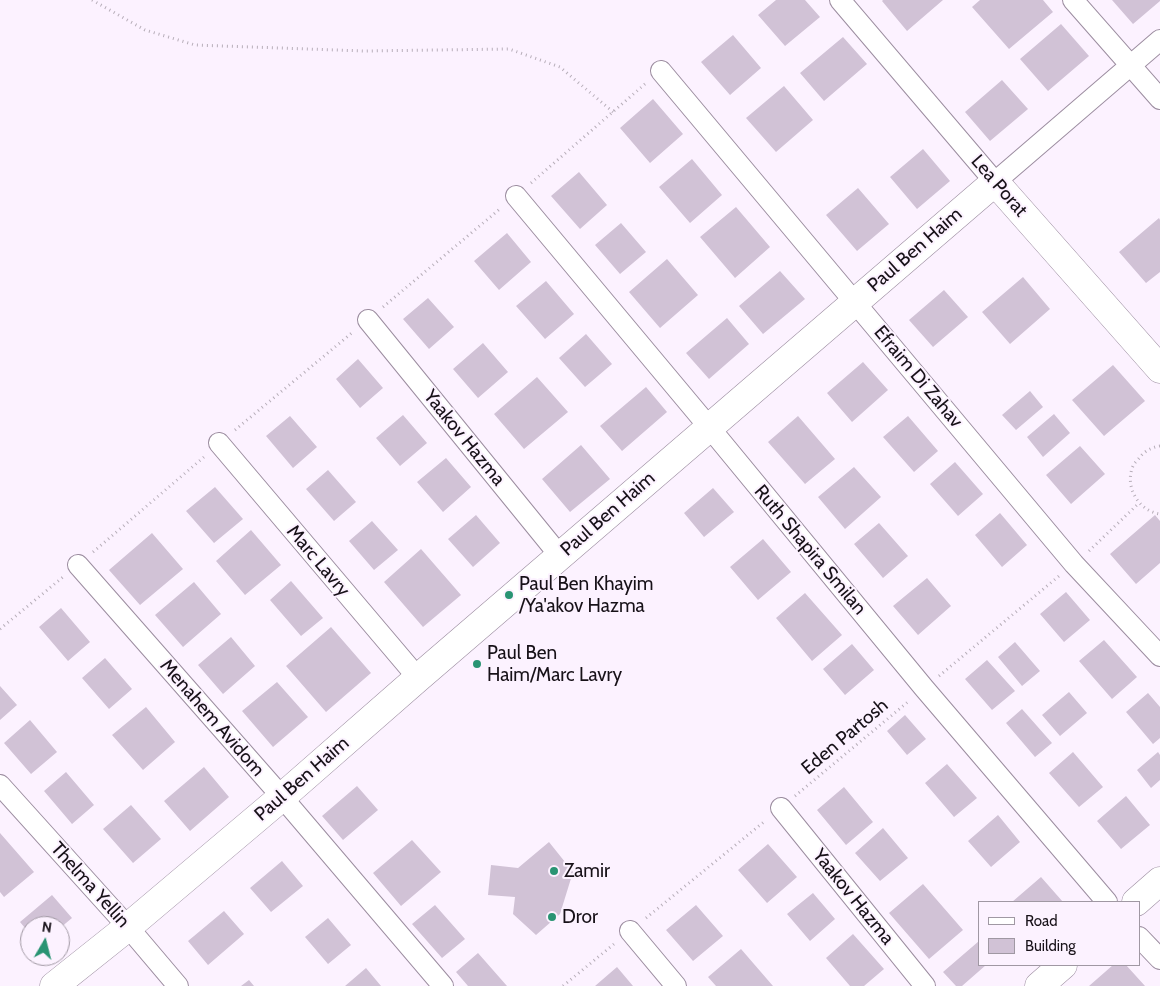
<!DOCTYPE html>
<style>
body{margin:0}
#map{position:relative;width:1160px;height:986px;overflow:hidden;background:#fcf2ff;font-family:Cabin,sans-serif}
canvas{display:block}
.legend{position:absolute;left:978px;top:901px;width:162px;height:65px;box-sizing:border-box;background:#fcf2ff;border:1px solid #a098a3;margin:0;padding:6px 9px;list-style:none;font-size:15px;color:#171118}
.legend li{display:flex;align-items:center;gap:10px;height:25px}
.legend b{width:25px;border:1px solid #a098a3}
.north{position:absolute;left:20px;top:916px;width:50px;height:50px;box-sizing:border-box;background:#fcf2ff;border:1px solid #a098a3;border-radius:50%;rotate:8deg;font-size:14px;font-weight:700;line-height:20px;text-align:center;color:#171118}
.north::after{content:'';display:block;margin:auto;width:18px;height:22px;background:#299473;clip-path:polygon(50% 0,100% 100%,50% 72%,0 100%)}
</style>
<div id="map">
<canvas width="1160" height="986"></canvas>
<ul class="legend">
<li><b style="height:6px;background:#fff"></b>Road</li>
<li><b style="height:14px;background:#d1c2d6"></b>Building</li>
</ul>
<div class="north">N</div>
</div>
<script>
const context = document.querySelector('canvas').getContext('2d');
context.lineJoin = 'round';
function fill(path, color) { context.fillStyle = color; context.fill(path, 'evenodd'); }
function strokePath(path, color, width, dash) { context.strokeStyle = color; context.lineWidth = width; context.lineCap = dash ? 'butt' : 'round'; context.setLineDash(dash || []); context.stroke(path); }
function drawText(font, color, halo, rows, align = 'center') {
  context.font = font + ' Cabin,sans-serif'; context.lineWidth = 4; context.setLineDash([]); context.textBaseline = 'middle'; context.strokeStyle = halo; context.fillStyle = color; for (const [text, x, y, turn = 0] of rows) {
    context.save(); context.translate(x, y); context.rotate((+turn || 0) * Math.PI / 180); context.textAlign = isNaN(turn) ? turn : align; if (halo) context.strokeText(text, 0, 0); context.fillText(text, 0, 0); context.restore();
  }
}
const building = new Path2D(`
 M776 0H805L820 17 785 46 758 15Z
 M883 0H943L907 31 882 1Z
 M980 0H1043L1053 12 1009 49 972 7Z
 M1112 0H1160V1L1133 24Z
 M1061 24 1089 56 1048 91 1020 59Z
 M733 35 761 68 730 95 701 62Z
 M843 37 867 64 824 101 800 73Z
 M1002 80 1028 109 990 141 965 112Z
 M784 86 813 120 776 152 746 118Z
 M653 99 683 134 650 163 620 128Z
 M923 149 950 181 917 209 890 177Z
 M692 159 722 195 690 223 659 187Z
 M579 172 607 205 580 229 551 196Z
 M858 188 889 224 857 251 826 215Z
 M736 207 770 247 735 278 700 237Z
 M1159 218 1160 220V272L1146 283 1119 252Z
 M621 223 646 252 620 274 595 245Z
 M507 233 531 262 499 290 474 261Z
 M667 259 698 295 660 328 629 292Z
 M780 271 805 299 763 334 739 306Z
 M1023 277 1050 309 1010 344 982 312Z
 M546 281 574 314 545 339 516 306Z
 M944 290 968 317 933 347 909 320Z
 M428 298 454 327 429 349 403 319Z
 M727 318 749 344 709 379 686 353Z
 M586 334 612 364 585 387 559 358Z
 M483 343 508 372 478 398 453 369Z
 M358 359 383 388 360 408 336 379Z
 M863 362 888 390 852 422 827 393Z
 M1113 365 1145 401 1104 436 1072 400Z
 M537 377 568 412 524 449 494 414Z
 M646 387 667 412 622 451 600 426Z
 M1030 391 1043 407 1016 430 1002 415Z
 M1054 414 1070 433 1043 457 1027 437Z
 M403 415 427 443 400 466 376 438Z
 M290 416 317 447 293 468 266 436Z
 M798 416 835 459 805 484 768 442Z
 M908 416 938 451 914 472 883 437Z
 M581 445 610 479 570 512 542 479Z
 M1080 446 1105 474 1071 504 1046 475Z
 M446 458 471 487 443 512 417 482Z
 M955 462 983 494 958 516 930 484Z
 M854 467 881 497 845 529 818 497Z
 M328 470 356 502 334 521 306 489Z
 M215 487 243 519 214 543 186 511Z
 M713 488 734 512 704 537 684 513Z
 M1000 513 1027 545 1002 567 975 535Z
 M476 515 500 543 473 567 448 539Z
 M1155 515 1160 521V563L1136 584 1110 554Z
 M372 521 398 550 374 570 349 541Z
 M879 523 908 556 883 578 854 544Z
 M251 530 281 565 245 595 216 561Z
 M152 533 183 569 140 605 109 570Z
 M763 539 791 572 758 600 730 567Z
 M421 549 461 595 423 627 384 582Z
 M927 578 951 606 918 635 893 606Z
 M291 581 323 618 301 636 270 600Z
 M194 582 221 614 183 647 155 615Z
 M1066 592 1090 620 1064 642 1040 614Z
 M805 593 842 635 812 661 776 618Z
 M61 608 90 642 68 661 39 627Z
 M331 627 371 673 326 712 286 666Z
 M231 637 255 666 223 694 198 665Z
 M1104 640 1137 677 1112 699 1079 661Z
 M1015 642 1040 671 1022 686 998 657Z
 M852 644 874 670 845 695 823 669Z
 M105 658 132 689 109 709 82 678Z
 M987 660 1015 691 992 710 965 679Z
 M277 682 308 717 273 747 242 711Z
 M0 686 17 705 0 720Z
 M1069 692 1087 713 1060 736 1042 715Z
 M1148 693 1160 707V738L1153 744 1126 712Z
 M146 707 175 742 143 770 112 735Z
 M1022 709 1052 743 1035 757 1006 723Z
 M905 715 926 739 907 755 887 731Z
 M30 720 57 752 31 774 4 743Z
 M1073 752 1103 787 1079 807 1049 773Z
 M1158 752 1160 755V780L1151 788 1137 770Z
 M947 764 977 798 954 817 925 783Z
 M204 767 229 797 190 831 164 801Z
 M66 772 94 805 72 824 44 791Z
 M357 786 378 810 343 840 322 816Z
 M844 787 873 822 846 845 817 810Z
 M1126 796 1150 825 1121 849 1097 821Z
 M131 805 161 839 133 863 103 829Z
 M998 815 1020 842 991 867 968 841Z
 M883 828 908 858 880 881 855 853Z
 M0 833 34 872 4 897 0 892Z
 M412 840 441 872 401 906 373 873Z
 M549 842 573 872 560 914 536 935 513 914 515 897 488 895 491 865 518 868Z
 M768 844 797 877 767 903 738 870Z
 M282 861 303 886 271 912 250 888Z
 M1041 877 1063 902H1012Z
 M923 884 963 930 929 959 889 913Z
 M813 893 835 919 810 941 787 914Z
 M52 895 72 918 60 928V926H30V934L20 922Z
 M435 905 465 939 442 958 412 924Z
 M696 905 723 936 693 961 666 930Z
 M224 911 244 934 208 965 188 941Z
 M328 918 351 945 328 964 305 937Z
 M853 934 884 969 864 986H850L826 958Z
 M979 941V965H986L962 986H956L943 972Z
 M741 949 773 986H716L708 977Z
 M478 953 507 986H468L456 972Z
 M1113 965H1126L1145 986H1089Z
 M617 967 633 986H595Z
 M366 968 381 986H345Z
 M249 980 254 986H241Z`);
const path = new Path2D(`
 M92 0 145 30 195 45 364 51 509 49 560 67 613 112
 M531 183 645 84
 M383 307 501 208
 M235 430 353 332
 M1160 446C1152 447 1145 451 1140 457 1138 460 1134 463 1133 466 1124 487 1139 511 1160 514
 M1089 551 1139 503
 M93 552 204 457
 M0 629 63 577
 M939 676 1059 576
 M795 796 909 701
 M646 918 765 821
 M563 986 614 944`);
const street = new Path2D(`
 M840 0 995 182 1160 40
 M1073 0 1160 99
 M661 71 1074 564 1160 656
 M516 196 709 427 924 688 1107 902
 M368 320 560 556
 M219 443 418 678
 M78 565 282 797 443 986
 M0 785 128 927 178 986
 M781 808 925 986
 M630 931 676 986
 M1139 937 1160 959`);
const secondary = new Path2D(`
 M1136 902 1160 881
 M54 986 128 927 282 797 418 678 995 182 1160 369
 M1039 986 1063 965`);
const markers = [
 [509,595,5,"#299473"],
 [477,664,5,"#299473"],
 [554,871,5,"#299473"],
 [552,917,5,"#299473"]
];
const streetNames = [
 ["Lea Porat",999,186,49],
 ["Paul Ben Haim",915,250,-41],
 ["Efraim Di Zahav",918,377,50],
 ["Yaakov Hazma",464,438,51],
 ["Paul Ben Haim",608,514,-41],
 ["Ruth Shapira Smilan",810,550,50],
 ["Marc Lavry",318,561,50],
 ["Menahem Avidom",212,718,49],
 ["Eden Partosh",845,737,-40],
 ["Paul Ben Haim",302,779,-41],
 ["Thelma Yellin",90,885,48],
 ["Yaakov Hazma",853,897,51]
];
const poiNames = [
 ["Paul Ben Khayim",519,584],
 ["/Ya'akov Hazma",519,606],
 ["Paul Ben",487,653],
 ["Haim/Marc Lavry",487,675],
 ["Zamir",564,871],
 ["Dror",562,917]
];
fill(building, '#d1c2d6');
strokePath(street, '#9c8da0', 22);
strokePath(secondary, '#9c8da0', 29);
strokePath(path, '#b7aeb9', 3, [1, 4]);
strokePath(street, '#fff', 20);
strokePath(secondary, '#fff', 28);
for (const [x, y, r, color] of markers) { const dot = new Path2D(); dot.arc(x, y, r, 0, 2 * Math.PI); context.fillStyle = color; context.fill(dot); strokePath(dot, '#fcf2ff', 2); }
drawText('19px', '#171118', '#fcf2ff', streetNames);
drawText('19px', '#171118', '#fcf2ff', poiNames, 'left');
</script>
